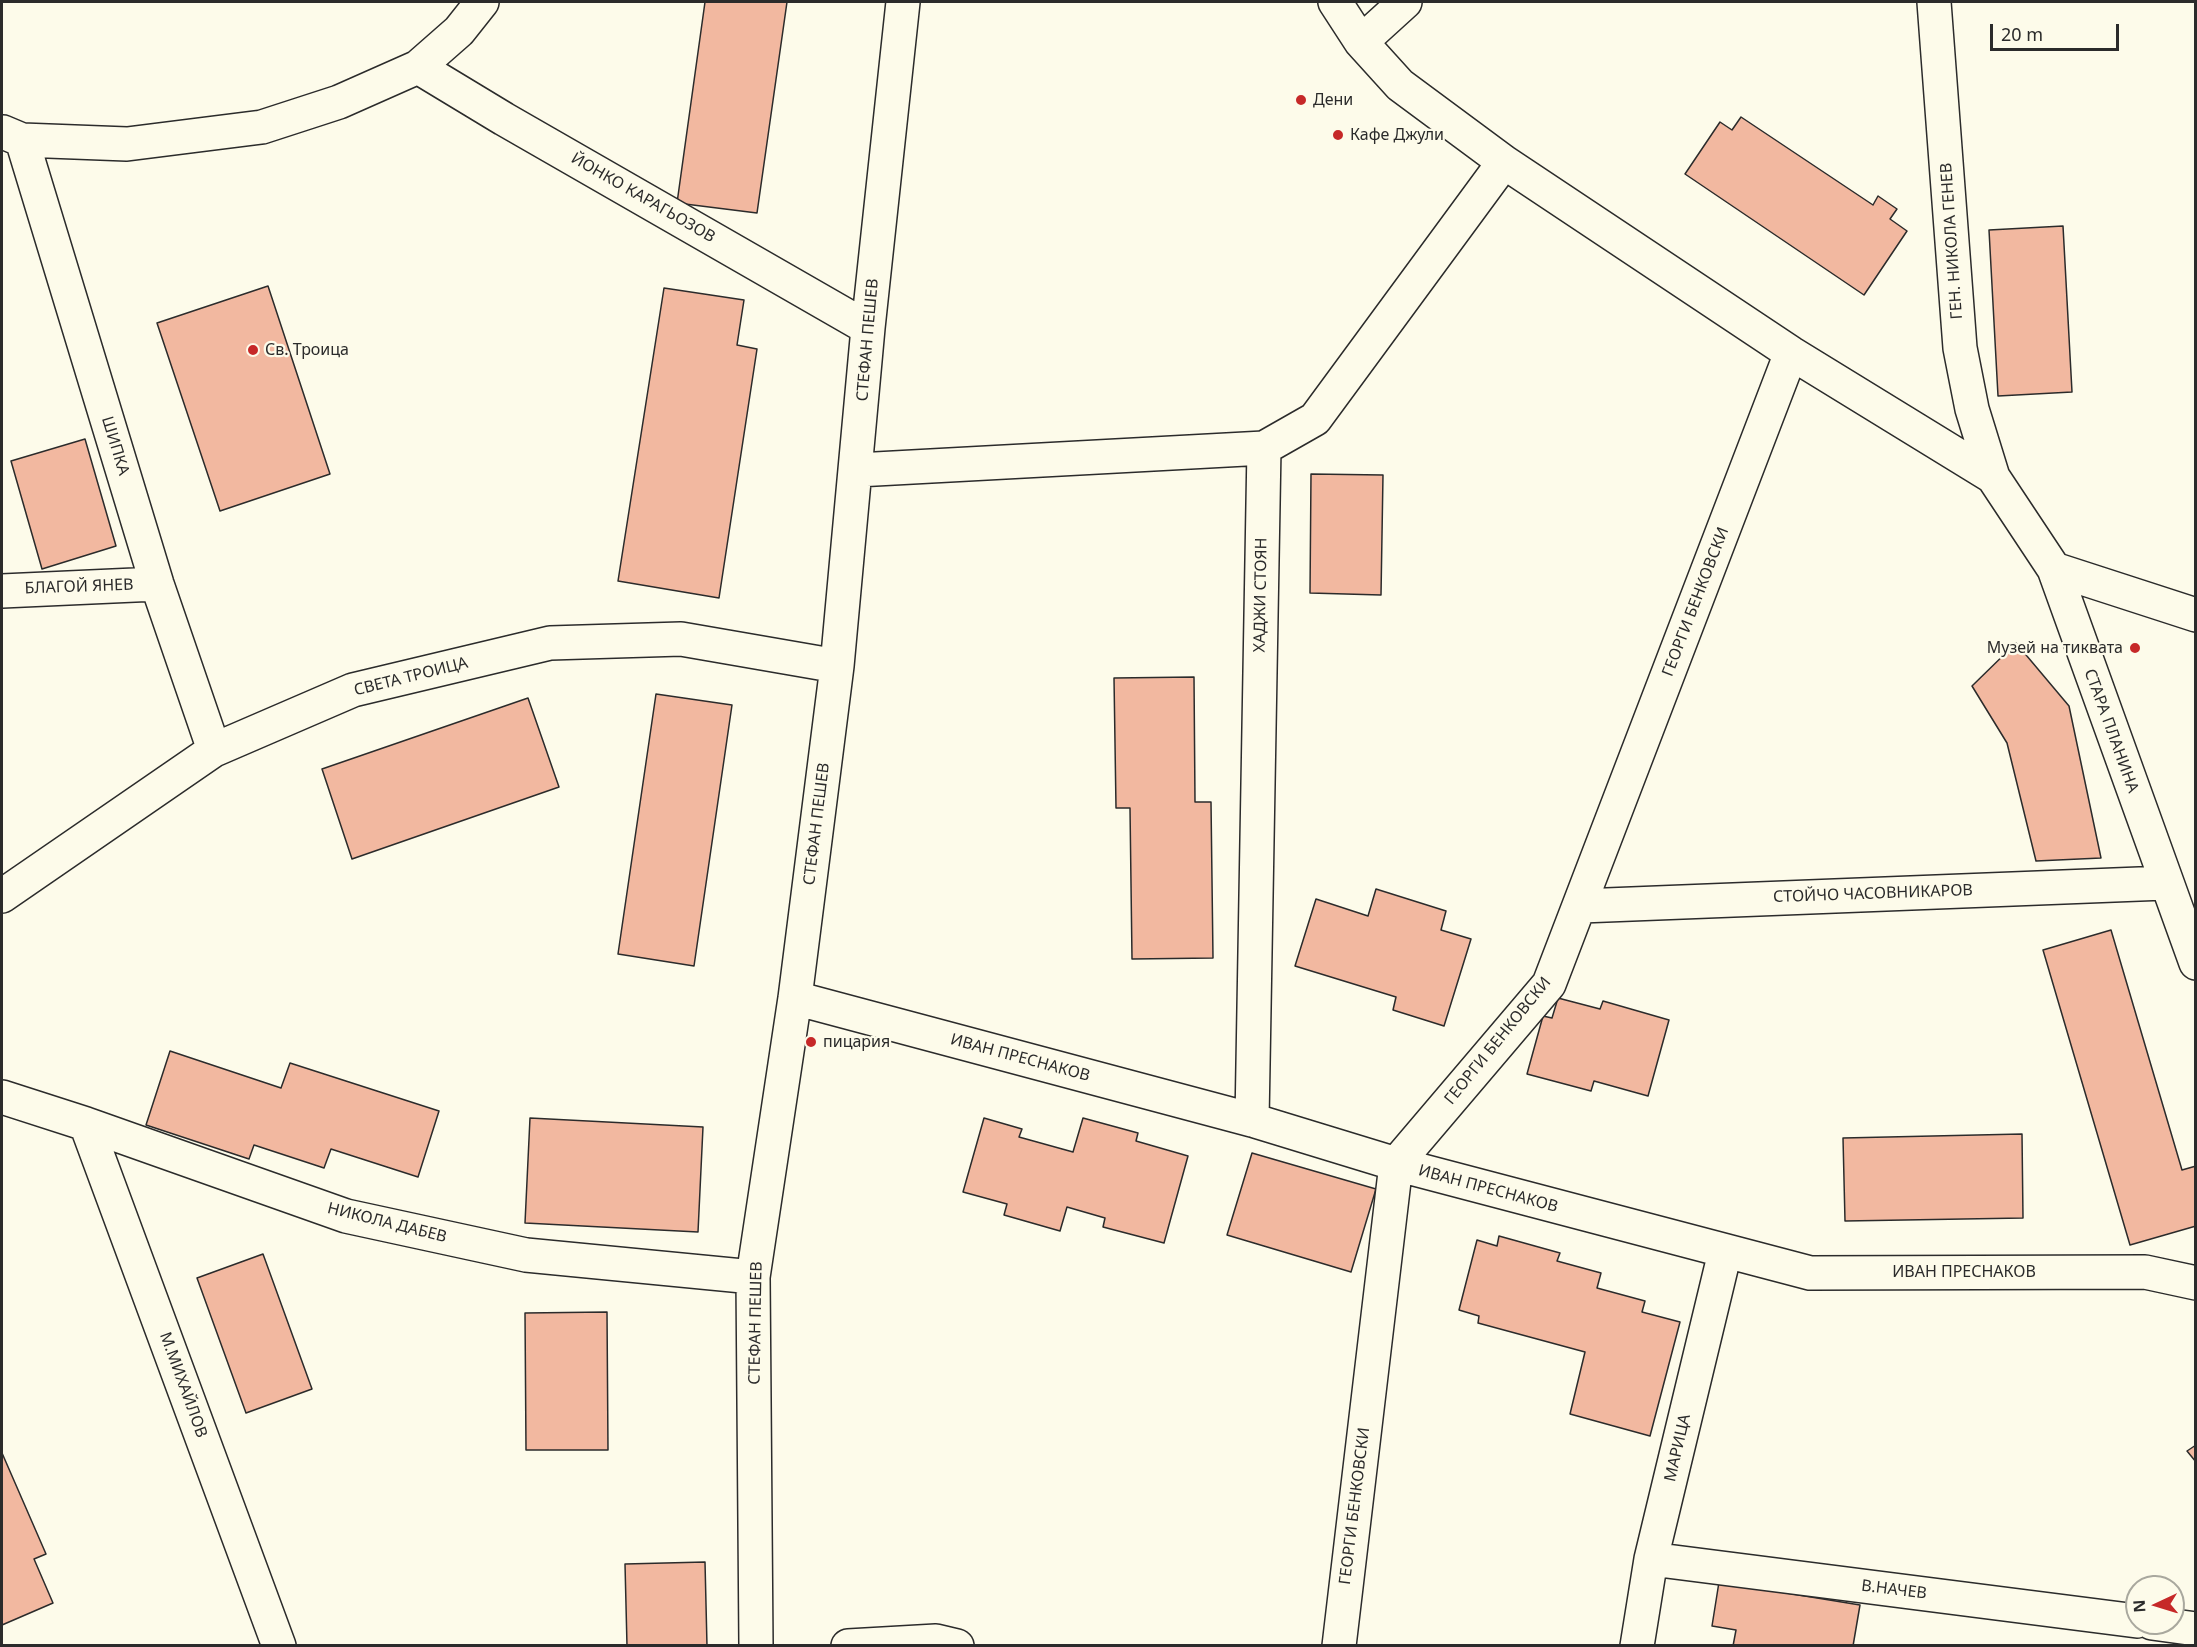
<!DOCTYPE html>
<meta charset="utf-8">
<style>
body{margin:0}
#map{position:relative;width:2197px;height:1647px;overflow:hidden;background:#fdfbea;font-family:"Noto Sans",sans-serif}
canvas{display:block}
.frame{position:absolute;inset:0;border:3px solid #2b2b2b;pointer-events:none}
.north{position:absolute;left:2125px;top:1575px;width:60px;height:60px;box-sizing:border-box;background:#fdfbea;border:2px solid #a9a89e;border-radius:50%;rotate:266deg;font-size:16px;font-weight:700;line-height:24px;text-align:center;color:#2b2b2b}
.north::after{content:'';display:block;margin:auto;width:21px;height:27px;background:#c62828;clip-path:polygon(50% 0,100% 100%,50% 72%,0 100%)}
.scale{position:absolute;left:1990px;top:24px;width:129px;height:27px;box-sizing:border-box;border:3px solid #2b2b2b;border-top:0;padding-left:8px;font-size:18px;line-height:21px;white-space:nowrap;color:#2b2b2b;-webkit-text-stroke:4px #fdfbea;paint-order:stroke}
</style>
<div id="map">
<canvas width="2197" height="1647"></canvas>
<div class="frame"></div>
<div class="north">N</div>
<div class="scale">20 m</div>
</div>
<script>
const context = document.querySelector('canvas').getContext('2d');
context.lineJoin = 'round';
function fill(path, color) { context.fillStyle = color; context.fill(path, 'evenodd'); }
function strokePath(path, color, width, dash) { context.strokeStyle = color; context.lineWidth = width; context.lineCap = dash ? 'butt' : 'round'; context.setLineDash(dash || []); context.stroke(path); }
function drawText(font, color, halo, rows, align = 'center') {
  context.font = font + ' "Noto Sans",sans-serif'; context.lineWidth = 4.5; context.setLineDash([]); context.textBaseline = 'middle'; context.strokeStyle = halo; context.fillStyle = color; for (const [text, x, y, turn = 0] of rows) {
    context.save(); context.translate(x, y); context.rotate((+turn || 0) * Math.PI / 180); context.textAlign = isNaN(turn) ? turn : align; if (halo) context.strokeText(text, 0, 0); context.fillText(text, 0, 0); context.restore();
  }
}
const building = new Path2D(`
 M705 2H787L757 213 677 203Z
 M1741 117 1873 205 1878 196 1897 209 1890 219 1907 231 1864 295 1685 174 1720 122 1732 130Z
 M2063 226 2072 392 1998 396 1989 230Z
 M268 286 330 474 220 511 157 323Z
 M664 288 744 300 737 345 757 349 719 598 618 581Z
 M85 439 116 546 42 569 11 461Z
 M1311 474 1383 475 1381 595 1310 593Z
 M2016 643 2069 706 2101 858 2036 861 2007 743 1972 686Z
 M1194 677 1195 802H1211L1213 958 1132 959 1130 808H1116L1114 678Z
 M656 694 732 705 694 966 618 954Z
 M528 698 559 787 352 859 322 769Z
 M1376 889 1446 911 1441 930 1471 939 1444 1026 1393 1010 1396 997 1295 966 1316 899 1368 916Z
 M2111 930 2182 1170 2196 1166V1226L2130 1245 2043 950Z
 M1558 998 1600 1009 1603 1001 1669 1020 1648 1096 1594 1081 1591 1091 1527 1074 1543 1016 1552 1018Z
 M170 1051 281 1088 290 1063 439 1111 418 1177 331 1149 324 1168 254 1145 249 1159 146 1125Z
 M530 1118 703 1127 698 1232 525 1223Z
 M984 1118 1022 1129 1019 1137 1073 1152 1083 1118 1138 1133 1136 1141 1188 1156 1164 1243 1103 1227 1105 1218 1067 1207 1060 1231 1004 1215 1007 1204 963 1192Z
 M2022 1134 2023 1218 1845 1221 1843 1138Z
 M1252 1153 1376 1189 1351 1272 1227 1235Z
 M1499 1236 1560 1253 1557 1261 1601 1273 1597 1288 1645 1301 1642 1312 1680 1322 1650 1436 1570 1414 1585 1352 1478 1323 1479 1316 1459 1310 1477 1240 1497 1246Z
 M263 1254 312 1389 246 1413 197 1278Z
 M607 1312 608 1450H526L525 1313Z
 M2196 1445V1462L2187 1451Z
 M2 1453 46 1554 34 1559 53 1603 2 1625Z
 M705 1562 707 1646H627L625 1564Z
 M1719 1582 1860 1605 1853 1646H1733L1736 1630 1712 1626Z`);
const minor = new Path2D(`
 M1335 2 1361 42 1400 85 1504 162 1791 353 1993 477
 M1934 2 1960 348 1972 409 1993 477 2054 569 2196 963
 M1361 42 1405 2
 M418 67 504 119 868 328
 M3 132 22 140 127 144 262 127 339 102 418 67 459 31 482 2
 M22 140 157 584 214 750
 M857 470 1264 448 1315 419 1504 162
 M2054 569 2196 615
 M2 591 157 584
 M2 896 214 750 353 690 550 643 681 639 837 666
 M1581 906 2165 883
 M795 998 1252 1120 1396 1164 1810 1273 2145 1272 2196 1283
 M2 1097 86 1124 346 1216 526 1255 753 1277
 M1252 1120 1264 448
 M86 1124 279 1646
 M1651 1559 2137 1621
 M2152 1623 2196 1629
 M756 1646 753 1277 795 998 837 666 868 328 903 2
 M848 1646 936 1641 957 1646
 M1339 1646 1396 1164 1549 984 1791 353
 M1637 1646 1651 1559 1725 1252`);
const markers = [
 [1301,100,6,"#c62828"],
 [1338,135,6,"#c62828"],
 [253,350,6,"#c62828"],
 [2135,648,6,"#c62828"],
 [811,1042,6,"#c62828"]
];
const poiNames = [
 ["Дени",1313,100],
 ["Кафе Джули",1350,135],
 ["Св. Троица",265,350],
 ["Музей на тиквата",2123,648,"right"],
 ["пицария",823,1042]
];
const streetNames = [
 ["ЙОНКО КАРАГЬОЗОВ",643,198,30],
 ["ГЕН. НИКОЛА ГЕНЕВ",1952,241,-94],
 ["СТЕФАН ПЕШЕВ",868,340,-85],
 ["ШИПКА",115,446,73],
 ["БЛАГОЙ ЯНЕВ",79,587,-2],
 ["ХАДЖИ СТОЯН",1261,595,-89],
 ["ГЕОРГИ БЕНКОВСКИ",1696,602,-69],
 ["СВЕТА ТРОИЦА",411,677,-14],
 ["СТАРА ПЛАНИНА",2111,731,70],
 ["СТЕФАН ПЕШЕВ",817,824,-83],
 ["СТОЙЧО ЧАСОВНИКАРОВ",1873,894,-2],
 ["ГЕОРГИ БЕНКОВСКИ",1498,1041,-51],
 ["ИВАН ПРЕСНАКОВ",1020,1058,15],
 ["ИВАН ПРЕСНАКОВ",1488,1189,15],
 ["НИКОЛА ДАБЕВ",387,1223,14],
 ["ИВАН ПРЕСНАКОВ",1964,1272],
 ["СТЕФАН ПЕШЕВ",756,1323,-89],
 ["М.МИХАЙЛОВ",183,1385,70],
 ["МАРИЦА",1678,1448,-77],
 ["ГЕОРГИ БЕНКОВСКИ",1355,1506,-83],
 ["В.НАЧЕВ",1894,1590,7]
];
fill(building, '#f2b8a0');
strokePath(building, '#2b2b2b', 1.5);
strokePath(minor, '#2b2b2b', 36);
strokePath(minor, '#fdfbea', 33);
for (const [x, y, r, color] of markers) { const dot = new Path2D(); dot.arc(x, y, r, 0, 2 * Math.PI); context.fillStyle = color; context.fill(dot); strokePath(dot, '#fdfbea', 2); }
drawText('16px', '#2b2b2b', '#fdfbea', poiNames, 'left');
drawText('16px', '#2b2b2b', '#fdfbea', streetNames);
</script>
